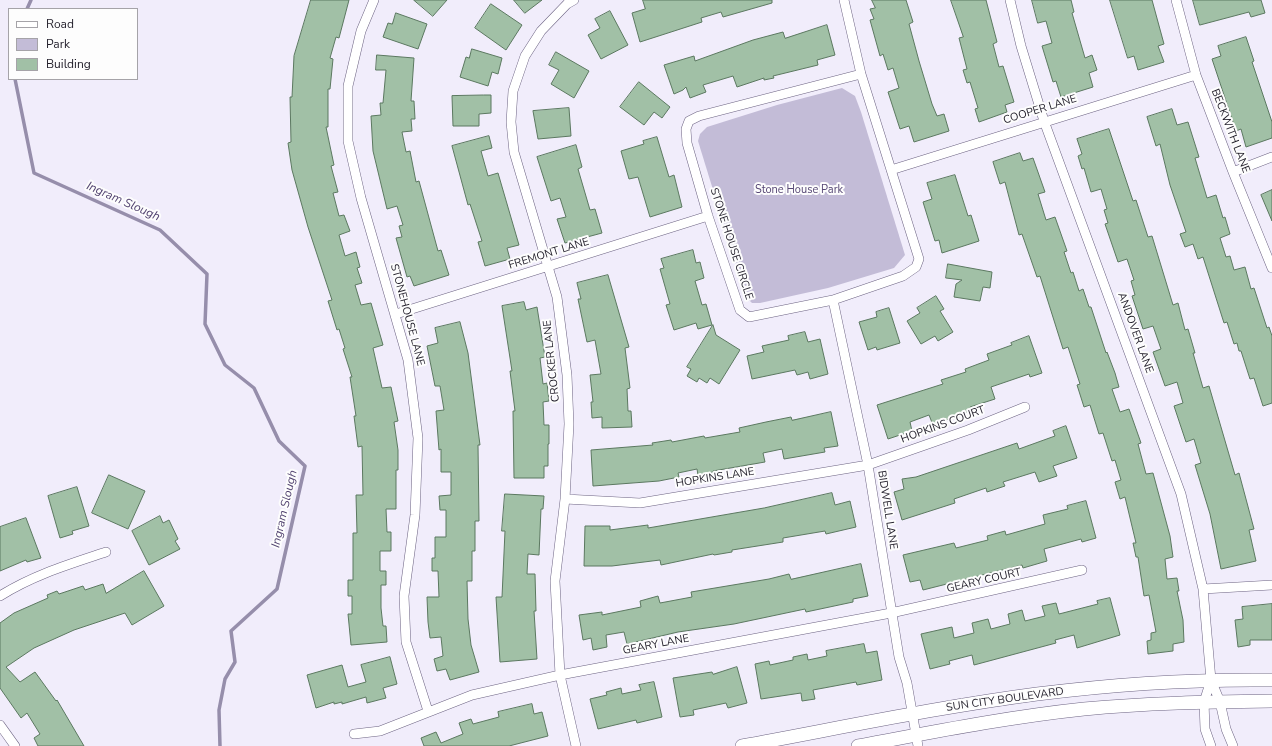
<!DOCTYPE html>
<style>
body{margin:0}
#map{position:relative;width:1272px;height:746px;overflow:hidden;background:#f1edfb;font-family:"Nunito Sans",sans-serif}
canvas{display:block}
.legend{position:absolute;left:8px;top:8px;width:130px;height:72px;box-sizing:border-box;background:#fdfdfd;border:1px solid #a5a3a8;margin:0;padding:5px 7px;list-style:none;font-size:12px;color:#201d29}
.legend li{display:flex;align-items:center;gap:8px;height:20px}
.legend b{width:20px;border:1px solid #a5a3a8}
</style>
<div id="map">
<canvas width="1272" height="746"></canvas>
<ul class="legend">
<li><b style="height:5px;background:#fff"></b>Road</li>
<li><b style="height:11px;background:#c3bcd7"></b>Park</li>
<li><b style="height:11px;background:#a1c0a6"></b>Building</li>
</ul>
</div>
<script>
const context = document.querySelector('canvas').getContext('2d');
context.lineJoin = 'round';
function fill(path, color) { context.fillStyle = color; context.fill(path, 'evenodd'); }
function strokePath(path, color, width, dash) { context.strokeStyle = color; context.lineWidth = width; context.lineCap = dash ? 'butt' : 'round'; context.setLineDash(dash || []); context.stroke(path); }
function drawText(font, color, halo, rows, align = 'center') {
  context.font = font + ' "Nunito Sans",sans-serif'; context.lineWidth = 4; context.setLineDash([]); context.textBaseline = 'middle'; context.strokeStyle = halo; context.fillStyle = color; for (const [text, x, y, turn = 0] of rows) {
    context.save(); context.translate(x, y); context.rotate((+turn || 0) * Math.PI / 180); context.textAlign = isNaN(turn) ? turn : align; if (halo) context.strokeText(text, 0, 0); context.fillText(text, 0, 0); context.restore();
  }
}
const green = new Path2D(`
 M842 88 855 96 861 112 905 255 894 268 828 288 760 303H752L746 297 698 141 700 134 707 127 777 105Z`);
const stream = new Path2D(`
 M27 9 31 0
 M15 79 34 173 160 230 207 274 205 324 225 365 254 388 279 441 305 466 277 589 231 631 235 662 225 679 219 710 220 746`);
const building = new Path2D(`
 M311 0H349L339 38 336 37 330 58 333 59 330 89H328V127H326L334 165 331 166 338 192 333 193 339 216 344 215 350 231 339 235 345 256 356 252 360 267 357 268 362 283 355 285 361 305 371 303 383 345 373 348 382 388 391 387 398 421 394 422 398 450V470H396V509H386L387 532H391V551H380V571H386V585H381V608L383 626H386L387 642 351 645 348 614H352V596H348V580H353V533H357L356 495H363L362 446 358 447 354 416H356L350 377H352L343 349 345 348 339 329 337 330 328 301 332 300 308 227 292 170 288 143 291 142 290 97H292L294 56Z
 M414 0H447L433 16Z
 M514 0H542L525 13Z
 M643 0H772V3L723 17 721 12 701 18 702 22 640 42 632 13 645 9Z
 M872 0H906L913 22 909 24 919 61 932 104 937 116 944 114 949 131 914 142 909 126 900 129 888 92 899 88 893 68 888 70 883 54 880 56 870 20 874 19 870 9 875 8Z
 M951 0H986L997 42 993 44 999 67 1003 66 1014 102 1005 105 1007 112 979 122 975 109 978 108 970 82 967 83 963 70 967 69 959 38 963 37Z
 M1032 0H1071L1074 12 1072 13 1085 58 1092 55 1097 70 1089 73 1093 87 1061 97 1056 81 1053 82 1042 46 1052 43 1046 21 1038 23Z
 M1110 0H1152L1164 44 1158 46 1164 62 1138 70 1134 56 1128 58Z
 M1193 0H1261L1265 13 1251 17 1249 12 1200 25Z
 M491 4 522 25 506 50 475 28Z
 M610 11 628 45 601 59 588 35 600 28 595 19Z
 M396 13 427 24 418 49 383 37 388 23 392 24Z
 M827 25 835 55 817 60 818 65 773 76 774 78 764 80V78L737 87 733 76 703 85 706 92 690 98 686 87 683 90 674 94 664 65 694 56 695 61 753 40 783 32 785 38Z
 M1246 37 1254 61 1252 62 1272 122V138L1246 147 1241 129 1236 131 1212 59 1221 56 1218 46Z
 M472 49 502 58 498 74 492 72 488 86 460 77 466 57 469 58Z
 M556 52 589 71 574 98 551 84 559 70 549 65Z
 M377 55 414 58 411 101H414L415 119H411L412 131 402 132 406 152 410 151 416 182 419 181 438 251 441 250 449 275 414 286 410 276 407 277 396 238 402 237 399 226 403 225 397 206 387 209 373 151 371 116 381 115 380 103H383L386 70H376Z
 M639 82 670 107 662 118 654 112 644 125 620 107Z
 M484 95H491V113L479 114V126H453L452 96Z
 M569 108 571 136 538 139 533 111Z
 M1172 109 1177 125 1188 122 1199 157 1195 158 1207 198 1216 195 1223 218 1225 217 1230 234 1220 238 1226 257 1230 256 1234 270 1245 267 1251 289 1254 288 1267 328 1269 327 1272 336V403L1263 406 1254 378 1250 379 1241 351H1239L1237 343 1234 344 1227 322 1224 323 1203 257 1198 259 1193 244 1185 247 1180 234 1186 232 1170 185 1160 144 1156 146 1147 117Z
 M1109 129 1133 201 1136 200 1148 237 1152 236 1173 305 1178 303 1185 330 1188 329 1195 353H1193L1203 388 1209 386 1235 475 1239 473 1254 529 1249 530 1256 561 1221 569 1210 514 1195 465 1201 463 1194 439 1186 442 1174 406 1183 403 1177 382 1165 386 1153 352 1161 349 1153 326 1143 329 1132 296 1135 295 1131 281 1134 280 1127 259 1118 262 1105 224 1108 223 1104 210 1107 209 1101 189 1091 192 1084 168 1082 169 1078 156 1082 154 1077 139Z
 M489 136 492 148 481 151 488 176 498 173 519 245 507 248 510 259 485 266 478 242 482 241 470 204 468 205 452 146Z
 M657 137 669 177 674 175 682 207 650 217 638 177 629 179 621 151 644 144 643 141Z
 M576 145 582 167 578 169 590 210 595 209 602 233 565 243 557 219 566 217 560 198 551 201 537 157Z
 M1020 153 1023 161 1033 158 1045 192 1038 194 1046 220 1055 217 1067 251 1064 252 1071 273 1073 272 1079 291 1083 289 1089 307H1091L1106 353 1107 352 1115 373 1119 387 1112 389 1120 412 1129 409 1141 443 1138 444 1146 474 1153 473 1170 536 1173 557 1165 559 1167 579 1177 578 1179 591H1177L1183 620 1184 642 1173 644V651L1148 654 1147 641 1151 640V633L1156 632 1149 595 1144 596 1138 557H1136L1133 543H1136L1125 497 1120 499 1115 482 1121 480 1115 460 1112 461 1103 433 1099 434 1090 405 1084 407 1077 385 1080 384 1068 347 1063 349 1040 276 1037 277 1022 234 1019 235 1005 182 1000 184 993 162Z
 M955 175 968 216 971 215 979 241 942 253 939 240 935 241 923 202 932 199 927 183Z
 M1272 190V221L1261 195Z
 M693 250 696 263 700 262 704 278 695 281 702 305 706 304 712 325 698 329 696 323 674 330 666 305 670 304 660 269 664 268 661 259Z
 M948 264 992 272 990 288 983 287 980 301 954 297 956 284 962 280 946 278Z
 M608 275 629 347 625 348 630 388 627 389 628 411H631L632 427 602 428V417L592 418 591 402H593L590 375 601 374 595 340 587 342 578 299H581L577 283Z
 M936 296 944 309 940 311 953 332 938 341 935 336 921 344 907 321 920 313 917 308Z
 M524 302 526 310 537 307 545 357 540 358 543 384 547 383 549 401 543 402 544 425H549V444H548V466H544V478H514L513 411H515L510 371H512L502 306Z
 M889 308 900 343 877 350 876 347 868 350 859 322 877 317 876 312Z
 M460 322 468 353 480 445H478L479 521H475V551H472V581H467L468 619 471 645 479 672 450 680 446 669 437 671 434 659 443 656 441 637 430 638 428 622 427 597H439L438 571H432V558H435V537H446V510H440L439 496 451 495V472H441V449L439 450 436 411 444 410 440 386H435L427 346 438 343 435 328Z
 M713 325 716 335 740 350 719 384 710 378 707 383 699 378 697 382 687 376 691 369 687 367Z
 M805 332 808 342 820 339 828 374 810 379 808 372 797 375 795 370 752 379 747 356 764 352 762 346 789 340 788 336Z
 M1029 336 1042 373 1030 377 1029 374 991 387 995 399 970 407 972 410 933 425 929 415 910 422 912 431 888 439 877 405 943 384 941 380 966 372 965 369 989 360 987 354 1012 345 1011 343Z
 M831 412 838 446 824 448 825 452 784 459 782 449 763 453 765 462 713 471V472L698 475 697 469 678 473 679 477 659 481 593 486 591 450 653 445 652 443 671 440 672 442 704 436 705 438 740 432 739 428 766 422 791 417 792 420Z
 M1066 426 1077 458 1053 466 1057 476 1039 482 1035 472 1003 482 1005 486 987 492 986 488 954 499 955 503 902 520 894 492 904 489 902 479 916 477 1017 443 1019 449 1055 436 1053 431Z
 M109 475 145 491 128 529 92 513Z
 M77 487 89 526 72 531 73 534 60 538 48 496Z
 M832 493 835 505 850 501 856 527 826 534 825 531 783 538V542L732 550V552L714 555 713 554 661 565 660 560 612 566H584L585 526H610V530L648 525V528L764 508Z
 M505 494 544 496 543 509H541L539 555 528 554 527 574H535L536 611H534L537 659 500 662 496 597H502L505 531H502Z
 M1086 501 1096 538 1082 542 1081 539 1044 549 1047 561 1023 568 1022 565 923 590 920 580 910 582 903 555 954 543 956 548 988 540 987 536 1005 531 1006 535 1045 524 1043 515 1068 509 1067 506Z
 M160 516 163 523 169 520 178 539 175 541 180 549 149 565 132 531Z
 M26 518 41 558 27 562 26 560 0 571V527Z
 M861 564 868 596 853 599V602L806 612 805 609 734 624 678 632 627 644 624 632 606 635 607 647 593 650 591 638 583 640 579 615 602 612V615L641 607 640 601 658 596 660 603 692 597 691 592 769 579 789 574 791 579Z
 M144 571 164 606 132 625 125 613 74 630 34 648 6 667 20 682 35 672 56 701 57 700 84 746H38L34 738 40 734 27 713 21 718 0 688V623L14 613 48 598 47 595 57 591 59 594 83 586 85 590 103 584 106 593Z
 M1110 598 1120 635 1077 648 1074 635 1055 640 1056 643 974 665 972 655 949 661 950 664 930 669 921 634 952 627 954 638 974 633 972 623 988 619 991 629 1010 624 1008 614 1022 610 1025 621 1045 616 1042 606 1056 603 1059 614 1098 604 1097 601Z
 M1272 604V640H1250V645L1238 647 1235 620 1243 619 1242 607Z
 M864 644 866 653 877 651 882 680 857 685 856 682 813 690 815 699 802 701 801 693 761 699 755 664 769 661 770 665 793 660V657L807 654 808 660 827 656 826 651Z
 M390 657 397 684 383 688 386 698 367 703 366 697 342 704V702L334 704V702L316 708 307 675 342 665 348 687 366 682 361 665Z
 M737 667 747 703 728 708 726 703 693 710 694 715 680 717 673 678 712 672 713 674Z
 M654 682 662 717 637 723 636 720 598 729 590 699 607 695 606 692 621 688 622 694 641 690 639 685Z
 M532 704 534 714 542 712 548 736 509 746H424L421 738 436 732 441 743 463 734 459 723 471 719 473 724 499 717 498 712Z`);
const street = new Path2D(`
 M374 0 361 31 348 86V141L361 198 408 360 418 438 415 515 404 596 406 642 428 711
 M574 0 567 4 541 31 525 56 513 91 511 122 514 152 557 297 567 375 569 424 565 499 555 581 560 675 576 746
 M844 0 861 74 919 259 916 267 903 276 833 300 749 317 740 310 708 216 687 143 686 129 689 121 699 116 861 74
 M1010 0 1021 46 1044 121 1181 494 1203 589 1211 680 1220 702 1226 729 1233 746
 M1176 0 1196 75 1233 172 1272 268
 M891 170 1196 75
 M1233 172 1272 157
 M833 300 868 465 899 657 907 683 918 746
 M396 314 708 216
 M565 499 640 503 868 465 968 430 1025 407
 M1203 589 1272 585
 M0 596C33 575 70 564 106 552
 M0 725 15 746
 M354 734 380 731 472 695 560 675 891 613 1082 570
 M1211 746 1205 729 1204 702 1211 680`);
const secondary = new Path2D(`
 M742 746C840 728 938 707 1037 694 1115 684 1193 679 1272 680
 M858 746C933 732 1008 717 1084 709 1146 703 1209 702 1272 701`);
const streetNames = [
 ["COOPER LANE",1040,110,-17],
 ["BECKWITH LANE",1230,131,69],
 ["STONE HOUSE CIRCLE",731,244,72],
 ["FREMONT LANE",549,254,-17],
 ["STONEHOUSE LANE",407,315,75],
 ["ANDOVER LANE",1135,333,70],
 ["CROCKER LANE",552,361,-96],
 ["HOPKINS COURT",943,425,-20],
 ["HOPKINS LANE",715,478,-9],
 ["BIDWELL LANE",887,510,81],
 ["GEARY COURT",984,581,-13],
 ["GEARY LANE",656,645,-11],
 ["SUN CITY BOULEVARD",1005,700,-8]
];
const parkNames = [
 ["Stone House Park",799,190]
];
const waterNames = [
 ["Ingram Slough",123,202,24],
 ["Ingram Slough",285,509,-77]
];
fill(green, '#c3bcd7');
strokePath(stream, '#968eab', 3.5);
fill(building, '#a1c0a6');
strokePath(building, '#5b7860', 1);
strokePath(street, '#6d6483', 10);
strokePath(secondary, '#6d6483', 14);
strokePath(street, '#fff', 9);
strokePath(secondary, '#fff', 13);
drawText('11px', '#201d29', '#fdfdfd', streetNames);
drawText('11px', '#564774', '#fdfdfd', parkNames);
drawText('italic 12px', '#524370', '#fdfdfd', waterNames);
</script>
